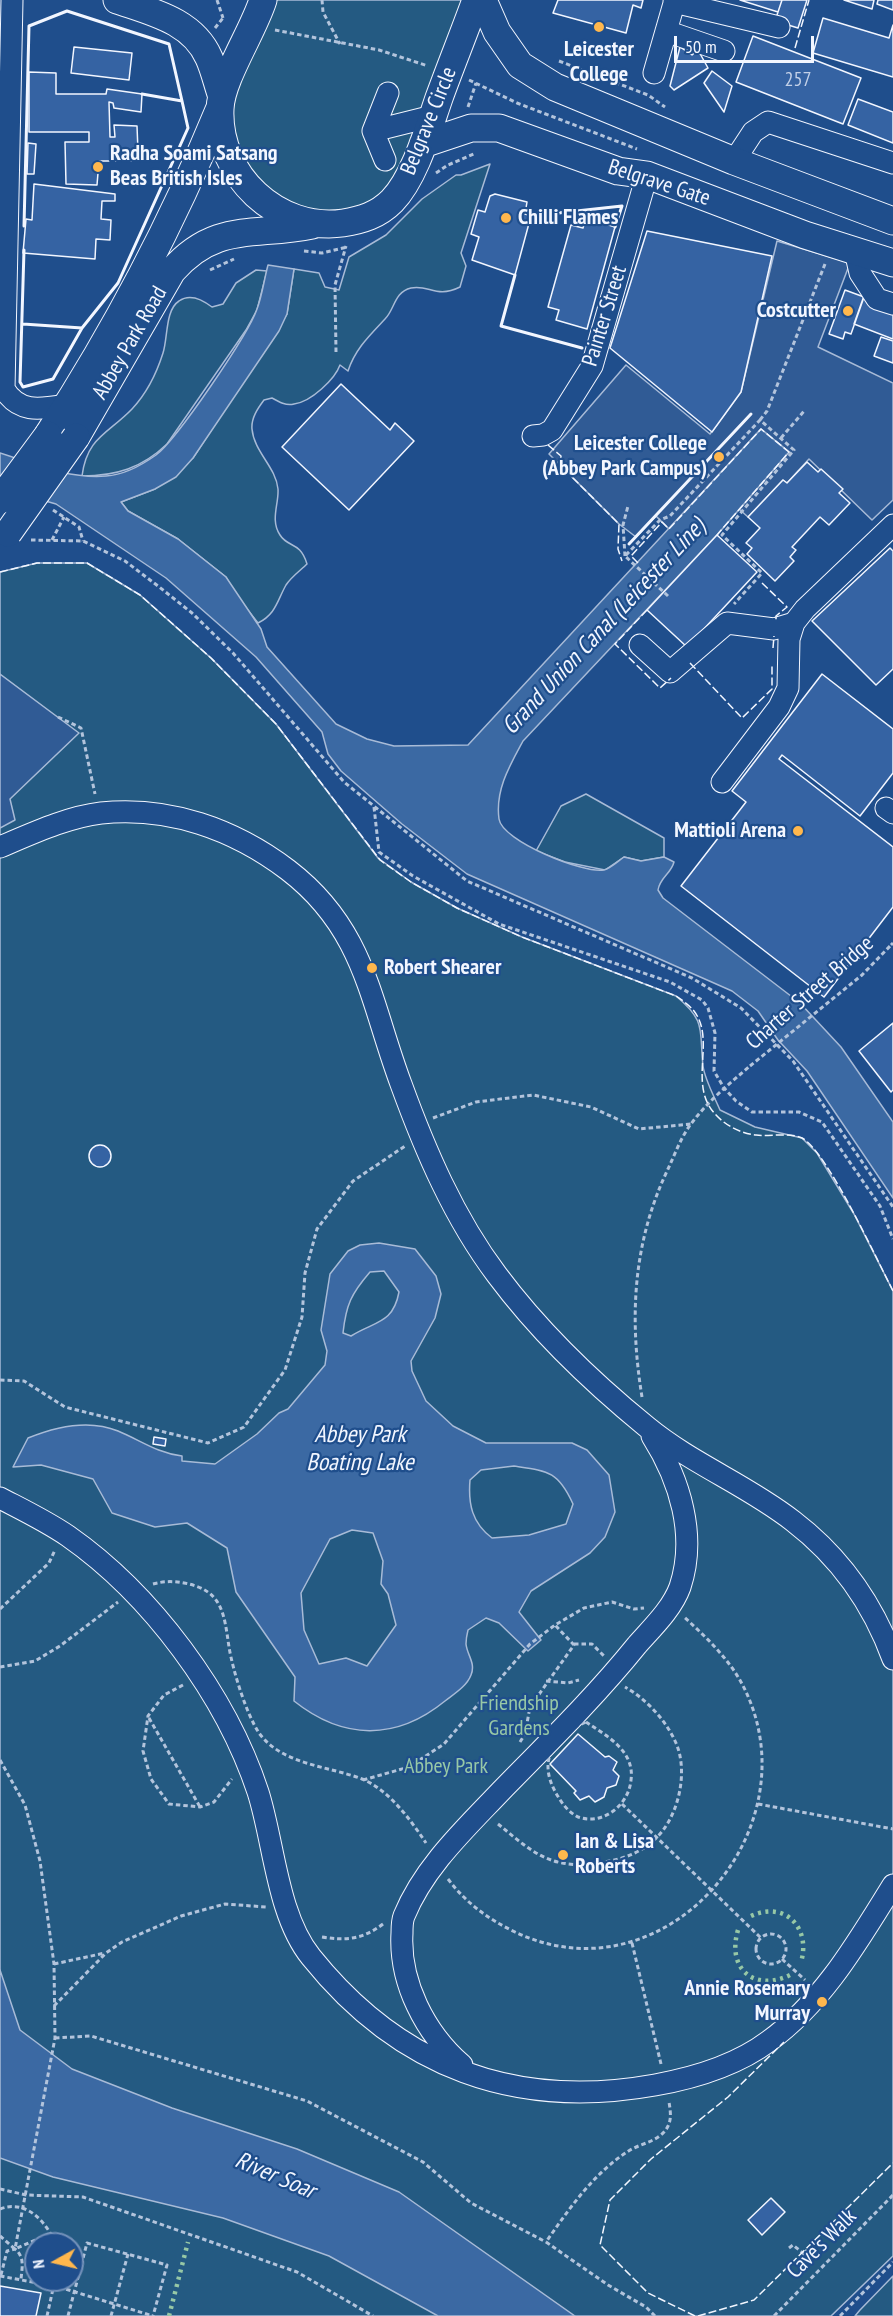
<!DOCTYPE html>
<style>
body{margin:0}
#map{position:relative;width:893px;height:2316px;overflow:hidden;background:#1f4e8c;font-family:"PT Sans Narrow",sans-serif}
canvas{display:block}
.north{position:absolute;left:24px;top:2232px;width:60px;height:60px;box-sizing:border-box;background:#1f4e8c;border:2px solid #7391ba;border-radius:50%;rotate:262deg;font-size:16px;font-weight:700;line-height:24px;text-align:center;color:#f2f6ff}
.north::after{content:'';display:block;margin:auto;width:21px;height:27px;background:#ffb74d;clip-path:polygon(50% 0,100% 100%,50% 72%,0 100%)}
.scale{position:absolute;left:674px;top:36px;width:140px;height:27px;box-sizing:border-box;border:3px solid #f2f6ff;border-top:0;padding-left:8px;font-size:18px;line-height:21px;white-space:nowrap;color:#f2f6ff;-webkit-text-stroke:4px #1f4e8c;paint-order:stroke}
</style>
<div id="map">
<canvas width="893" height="2316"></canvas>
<div class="north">N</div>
<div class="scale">50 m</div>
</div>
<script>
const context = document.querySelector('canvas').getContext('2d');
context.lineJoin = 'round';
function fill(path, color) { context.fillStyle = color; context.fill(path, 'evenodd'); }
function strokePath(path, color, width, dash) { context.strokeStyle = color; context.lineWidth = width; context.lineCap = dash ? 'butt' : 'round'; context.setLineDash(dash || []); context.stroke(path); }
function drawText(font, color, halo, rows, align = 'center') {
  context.font = font + ' "PT Sans Narrow",sans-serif'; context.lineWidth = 4.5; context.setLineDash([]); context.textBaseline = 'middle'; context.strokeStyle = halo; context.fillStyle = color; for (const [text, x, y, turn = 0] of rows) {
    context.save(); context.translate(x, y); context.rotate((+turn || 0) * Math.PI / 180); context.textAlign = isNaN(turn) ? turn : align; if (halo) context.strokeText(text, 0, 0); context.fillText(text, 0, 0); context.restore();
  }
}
const green = new Path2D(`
 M261 0H475L405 182 336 224 250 190 221 94Z
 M490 164 461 253 466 266 460 287C436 299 429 284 411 288 394 292 395 309 385 319 370 335 355 349 348 371L340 365C335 379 311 402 294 404 286 406 279 402 272 398L264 400C258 408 251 418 252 429 254 452 276 467 278 489 279 504 270 520 280 535 288 548 300 541 307 564 301 570 291 577 286 585 277 601 276 614 258 623L236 595 226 577 178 539 128 511 121 502 155 489 193 458 287 314 294 269 319 273 325 287 339 290 349 257 386 235 422 199 456 175H461Z
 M256 270 267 271 257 310 246 330 167 444C142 468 116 476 82 476 87 437 108 434 132 409 146 394 157 372 163 353 168 338 165 310 179 301 190 293 203 300 212 307L223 304 236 283Z
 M37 563H87L140 595 211 658 276 724 378 858 411 882 457 908 522 937 676 996C707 1022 699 1029 703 1066 705 1080 714 1096 720 1110L755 1127 802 1138 817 1153 854 1214 893 1291V2256L831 2316H0V572ZM36 2244H72V2280H36Z
 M586 794 664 838V857L641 861 624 857 605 870 565 862 536 851 561 806Z
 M893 2276V2316H855L860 2310Z`);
const parking = new Path2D(`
 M777 241 850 263 818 347 893 383V500L872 520 809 459 787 483 783 480 748 517 739 509 789 452 761 429 669 529 656 516 636 537 619 524 549 454 626 365 710 434 741 392Z
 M0 674 79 733 10 799 15 820 0 828Z`);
const water = new Path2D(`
 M268 265 294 269 287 314 279 331 193 458 176 477 155 489 121 502 128 511 178 539 226 577 261 629 267 647 336 724 367 739 394 746 468 745 761 429 789 452 717 535 523 741C510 765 495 790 499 819 502 841 584 874 604 870 611 868 618 861 624 857L641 861 664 857 674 862C671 874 660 877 658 890L663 898 800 1003 841 1047 893 1122V1198L807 1071 778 1040 758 1011 732 991 467 874 402 824 341 771 328 754 322 732 256 657 166 578 56 504 0 488V453C34 464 69 479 106 476 123 475 142 465 156 455 177 439 248 335 257 309 262 296 264 280 268 265Z
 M379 1243 415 1249 436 1276 441 1294 435 1318 411 1361 412 1371 426 1401 453 1426 486 1443H572L587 1450 609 1475 615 1512 605 1537 590 1553 531 1591 519 1612 541 1640 528 1651 499 1623 486 1618 468 1630C467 1634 466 1640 466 1644 467 1655 476 1663 471 1675 467 1686 454 1694 445 1701 396 1741 343 1740 294 1701L295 1677 236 1592 227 1548 187 1523 155 1527 112 1513 93 1479 41 1465 13 1467 28 1438C55 1427 89 1419 118 1431 140 1440 157 1453 182 1456V1461L215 1464 257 1434 279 1413 288 1409 325 1365 327 1351 321 1330 330 1274 348 1251 360 1245ZM384 1271 399 1292C393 1324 375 1321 351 1336L343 1333C346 1305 351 1294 370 1272ZM514 1466C548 1471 558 1471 573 1504L566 1524 529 1535 492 1538C472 1523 468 1504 470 1480L481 1470ZM352 1530 373 1533 383 1561 381 1584 388 1594 396 1625 367 1666 346 1658 319 1664 304 1630 301 1593 330 1539Z
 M0 1970 20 2030 72 2069 172 2108 297 2149 399 2192 575 2316H438L329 2256 223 2218 53 2177 0 2158Z`);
const building = new Path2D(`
 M558 0H643L641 8 633 5 626 33 553 13Z
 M740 0H782L778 12Z
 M782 0H807L798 28 775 21Z
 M844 0H874L872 9Z
 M878 0H893V10L877 4Z
 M823 18 889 38 893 25V77L813 53Z
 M753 36 861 78 843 124 736 82Z
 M74 47 132 53 129 80 71 73Z
 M680 47 692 55 698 50 708 68 674 90 670 86Z
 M712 71 732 86 724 112 704 83Z
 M29 72 56 73V94H106L107 89 142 94 141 112 114 108 113 103 109 102 110 137H115L114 125 137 126 138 151 130 150 131 161H99L97 185 66 184 65 142H89V132H29Z
 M858 99 893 112V143L848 125Z
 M28 143 36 144 34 174H27Z
 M34 184 115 194V201H102L101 219 111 220 110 240 96 239 95 259 23 253 26 219 32 220Z
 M495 194 527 202 525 214 531 216 515 275 472 260 479 237 471 234 478 210 485 212 490 196Z
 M586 218 615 227 587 329 556 320 559 310 548 307 571 225 583 228Z
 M647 231 772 256 741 392 712 432 610 348Z
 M845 290 864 297 851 334 845 332 843 339 829 334Z
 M865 293 893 294V339L854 324Z
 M881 337 893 341V363L874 356Z
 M341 384 390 430 395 423 414 441 349 510 282 447Z
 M807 462 818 472 821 469 843 489 839 493 850 503 829 525 820 517 792 547 796 550 790 557 794 561 775 581 747 554 752 548 746 543 760 528 748 517 783 480 787 483Z
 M717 535 757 572 687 647 647 610Z
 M890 548 893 551V669L876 685 812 621Z
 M822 674 893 729V773L860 816 782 755 779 759 893 847V907L824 997 681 886 746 802 732 791Z
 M893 1023V1090L891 1092 859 1051Z
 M89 1156a11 11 0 1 1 22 0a11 11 0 1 1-22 0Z
 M154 1437 166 1439 165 1446 153 1444Z
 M578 1734 605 1757 609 1756 617 1762 613 1770 619 1776 616 1785 607 1788 604 1797 595 1802 589 1796 580 1800 574 1793 576 1791 550 1764Z
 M771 2198 785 2212 762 2235 748 2220Z
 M0 2286 41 2293 36 2316H0Z`);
const path = new Path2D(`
 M217 0 223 18
 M322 0 323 12 340 44
 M215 28 223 18
 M275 30 379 50 428 66
 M559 61 648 95 665 107
 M469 80 517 103 637 149
 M468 107 476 83
 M436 173 448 165 476 153
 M304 251 322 253 347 247
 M210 270 234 259
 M336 352 335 285 346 246
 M760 420 767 411 825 264
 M781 438 805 410
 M53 510 79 527 83 541
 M31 540 83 541 125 561 158 586 192 613 233 653 344 782 467 881 692 978 741 1008 793 1061 893 1207
 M52 540 64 517
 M625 556 623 525 628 506
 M668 596 625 556 660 520 670 516 760 420 794 450 722 535 762 573 734 604
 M58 717 81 728 95 794
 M374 807 379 852 413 876 499 924 670 982 702 1000 708 1008 715 1033 714 1071 724 1088 736 1101 752 1112H799L822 1122 880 1206 893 1239
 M891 945 893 943
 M433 1118 476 1102 533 1095 591 1107 639 1129 691 1124
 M0 1380 24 1381 65 1407 208 1443 244 1427 285 1370 302 1317 305 1273 317 1229 353 1181 405 1146
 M642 1397C629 1317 633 1242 668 1169 675 1154 681 1137 691 1124 707 1102 729 1084 750 1066
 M153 1584C164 1581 173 1581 184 1583 223 1590 224 1614 229 1647 233 1671 246 1713 259 1733 282 1765 329 1766 362 1779 389 1790 410 1819 426 1843
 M0 1609 49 1563 55 1550
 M574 1644H592L604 1656
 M0 1667 35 1661 60 1646 118 1602
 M546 1681 568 1683 579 1680
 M183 1685 164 1695 148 1716 143 1751 151 1779 169 1804 200 1807 214 1802 232 1779
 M149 1718 200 1807
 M586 1722C607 1736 635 1751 631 1780 629 1804 604 1826 578 1817 570 1813 563 1805 559 1798 536 1763 551 1737 586 1722Z
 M520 1742 525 1734 530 1707 574 1645 555 1625
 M0 1760 25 1805 40 1861 54 1964 55 2038 15 2249
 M363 1780 409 1767 444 1744 530 1644 555 1625 584 1608 612 1602 634 1609 644 1608
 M622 1804 761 1938
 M758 1804 893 1829
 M498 1824C513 1836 528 1850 546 1858 564 1866 586 1866 604 1862 623 1859 640 1853 654 1840 678 1819 689 1773 676 1743 666 1720 646 1699 625 1687
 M448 1879C466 1903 488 1919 515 1932 666 2004 819 1825 741 1682 727 1657 705 1636 684 1617
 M756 1949a15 15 0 1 1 30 0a15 15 0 1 1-30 0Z
 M322 1937C347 1941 363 1939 383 1924
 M632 1943 661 2064
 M782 1959 805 1980
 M54 1964 105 1953
 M54 2006 106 1953 122 1942 181 1916 225 1904 266 1907
 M55 2038 91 2036 307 2101 423 2162 471 2203 546 2242
 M0 2189 26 2195 83 2197 297 2272 373 2316
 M0 2209C27 2199 46 2222 56 2244
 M0 2236 15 2249 51 2233
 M789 2248 793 2245 804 2254 807 2250
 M1 2275 7 2251 15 2249C25 2257 22 2268 21 2279
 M0 2276 59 2287 153 2316
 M47 2316 55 2280
 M68 2316 87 2243 167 2265 153 2316
 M111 2316 128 2254
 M655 2316 646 2307 608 2285 546 2242C569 2209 593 2174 627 2152 638 2144 654 2143 664 2132 672 2123 671 2114 669 2102
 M774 2316 893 2195
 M840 2316 893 2262`);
const minor = new Path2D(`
 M12 0 4 389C19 414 41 409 67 405
 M674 2 779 27
 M666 31 724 51
 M654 73 675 0
 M373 131 433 116
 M385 160 373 131 388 93
 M734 161 753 132 768 122 893 163
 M855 251 860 273 877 299 893 304
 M533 436 543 435 552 430 592 366 647 175
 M640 645 670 672 727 623 774 629 794 623
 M722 782 779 707 788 688 789 639 794 623 805 609 893 525
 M886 808 893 813
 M0 847C31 834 67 817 101 813 169 806 234 829 288 870 365 929 370 1001 401 1084 425 1150 454 1218 497 1275 538 1330 593 1383 647 1427 692 1464 747 1485 793 1521 840 1557 873 1604 893 1659
 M0 1498C23 1510 46 1521 68 1536 151 1594 226 1695 258 1792 274 1842 277 1915 311 1957 400 2068 516 2110 655 2085 694 2078 737 2065 769 2041 824 2001 858 1941 893 1885
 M462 2065C425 2033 399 1982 402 1933 402 1928 402 1921 404 1916 424 1867 465 1829 501 1791 547 1744 595 1697 637 1645 652 1628 672 1609 680 1587 697 1536 680 1480 652 1436`);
const major = new Path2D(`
 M117 0C152 12 193 21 209 58 214 69 217 82 221 94
 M263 0C253 32 221 79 220 109 217 176 278 232 343 223 362 220 378 215 392 201 415 177 428 130 439 98 451 65 464 33 476 0
 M483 0 497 32 520 65 555 87 734 161 893 221
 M423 144 471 128H499L618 171 647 175 805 235 893 263
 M48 435C115 332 172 224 219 110
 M76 437 172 271C216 221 255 237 312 225`);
const pathBridge = new Path2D(`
 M750 1066 862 975 891 945`);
const majorBridge = new Path2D(`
 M0 500 48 435
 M8 533 76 437`);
const hedge = new Path2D(`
 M751 1916C786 1900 811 1929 801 1962
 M738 1930C726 1970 756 1993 792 1974
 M169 2316 188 2242`);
const fence = new Path2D(`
 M795 48 809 0
 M548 445 561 456 560 465 619 524 618 549 622 561
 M638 563 631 556 662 522 669 529 761 429 789 452 717 535
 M0 572 37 563H87L140 595 211 658 276 724 380 860 411 882 457 908 522 937 676 996C682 1000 689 1005 694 1011 714 1037 693 1075 708 1104 717 1121 737 1133 756 1135 770 1137 788 1132 802 1138 827 1151 878 1262 893 1291
 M762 583 787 607 776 616V621
 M647 610 615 644 660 688 671 678
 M773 648 774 636
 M690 663 742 718 772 689V664
 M695 2316 648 2293 600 2245 610 2200 651 2159 728 2097 784 2042
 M698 2316 754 2300 893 2163`);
const wall = new Path2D(`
 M531 216 622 206 615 227
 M24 226 29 26 67 11 169 44 182 101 142 94
 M24 250 20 382 23 387 53 379 82 328
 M515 275 501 326 582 348
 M23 324 82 328 118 283 188 128 182 101
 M629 544 751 414`);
const markers = [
 [599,27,6,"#ffb74d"],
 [98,167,6,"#ffb74d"],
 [506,218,6,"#ffb74d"],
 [848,311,6,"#ffb74d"],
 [719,457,6,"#ffb74d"],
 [798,831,6,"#ffb74d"],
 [372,968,6,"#ffb74d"],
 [563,1855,6,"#ffb74d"],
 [822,2002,6,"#ffb74d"]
];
const numberNames = [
 ["257",798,80]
];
const poiNames = [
 ["Leicester",599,50,"center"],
 ["College",599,75,"center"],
 ["Radha Soami Satsang",110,154],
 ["Beas British Isles",110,179],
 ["Chilli Flames",518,218],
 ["Costcutter",836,311,"right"],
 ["Leicester College",707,444,"right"],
 ["(Abbey Park Campus)",707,469,"right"],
 ["Mattioli Arena",786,831,"right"],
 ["Robert Shearer",384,968],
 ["Ian & Lisa",575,1842],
 ["Roberts",575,1867],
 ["Annie Rosemary",810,1989,"right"],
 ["Murray",810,2014,"right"]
];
const streetNames = [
 ["Belgrave Circle",429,121,-68],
 ["Belgrave Gate",659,183,18],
 ["Painter Street",605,316,-73],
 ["Abbey Park Road",130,343,-60],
 ["Charter Street Bridge",810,993,-41],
 ["Cave's Walk",822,2244,-45]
];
const parkNames = [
 ["Friendship",519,1704],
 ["Gardens",519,1729],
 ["Abbey Park",446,1767]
];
const waterNames = [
 ["Grand Union Canal (Leicester Line)",604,627,-47],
 ["Abbey Park",360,1435],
 ["Boating Lake",360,1463],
 ["River Soar",275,2176,23]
];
fill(green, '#245a82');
strokePath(green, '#a8bbd7', 1.5);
fill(parking, '#305b95');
strokePath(parking, '#a8bbd7', 1.5);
fill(water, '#3b69a3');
strokePath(water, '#a8bbd7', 1.5);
fill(building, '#3563a3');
strokePath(building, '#f2f6ff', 1.5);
strokePath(minor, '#f2f6ff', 23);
strokePath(major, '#f2f6ff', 29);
strokePath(path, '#b3c4dc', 3, [4.5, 3]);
strokePath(minor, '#1f4e8c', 21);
strokePath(major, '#1f4e8c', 27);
strokePath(majorBridge, '#f2f6ff', 29, []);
strokePath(pathBridge, '#b3c4dc', 3, [4.5, 3]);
strokePath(majorBridge, '#1f4e8c', 27);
strokePath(hedge, '#97c8a6', 4.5, [3, 4.5]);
strokePath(fence, '#f2f6ff', 1.5, [8, 3]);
strokePath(wall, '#f2f6ff', 3);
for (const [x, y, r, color] of markers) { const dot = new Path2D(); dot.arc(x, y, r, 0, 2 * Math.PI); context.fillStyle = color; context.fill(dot); strokePath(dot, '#1f4e8c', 2); }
drawText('20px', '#c3d1e8', null, numberNames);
drawText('bold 22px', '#f2f6ff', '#1f4e8c', poiNames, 'left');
drawText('22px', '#f2f6ff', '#1f4e8c', streetNames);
drawText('22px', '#97c8a6', '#1f4e8c', parkNames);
drawText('italic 24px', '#f2f6ff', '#1f4e8c', waterNames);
</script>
